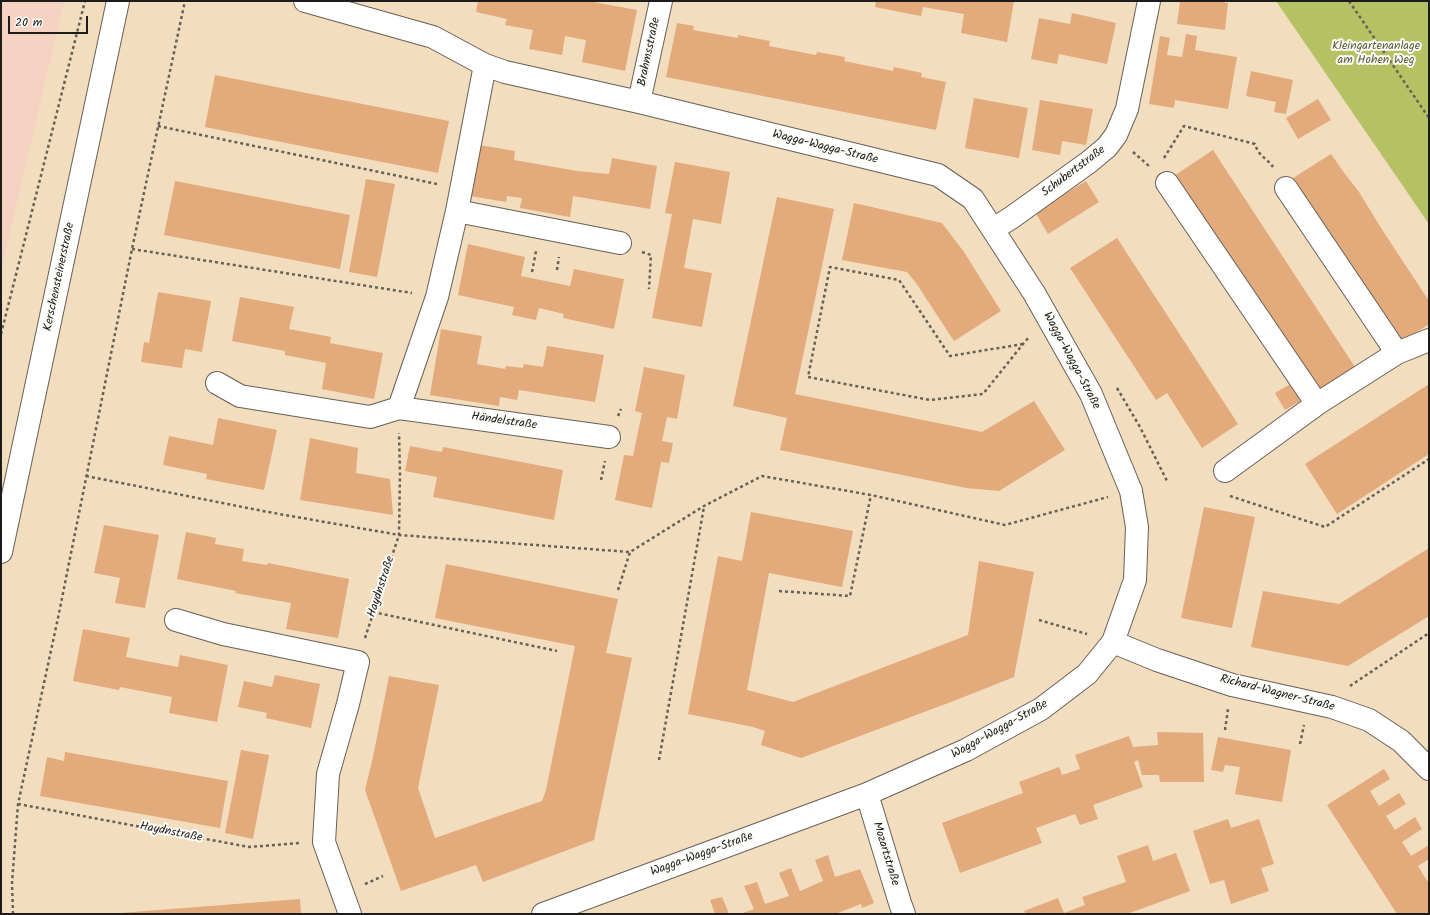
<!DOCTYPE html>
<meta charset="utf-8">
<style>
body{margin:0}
#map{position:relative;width:1430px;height:915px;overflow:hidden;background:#f2ddbf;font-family:Kalam,sans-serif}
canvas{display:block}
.frame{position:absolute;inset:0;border:2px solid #1c1c1c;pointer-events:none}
.scale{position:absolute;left:8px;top:16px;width:80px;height:18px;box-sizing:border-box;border:2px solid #1c1c1c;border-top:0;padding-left:5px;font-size:12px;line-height:14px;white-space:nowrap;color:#1c1c1c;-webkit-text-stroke:3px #fdfcf7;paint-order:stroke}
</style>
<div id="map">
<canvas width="1430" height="915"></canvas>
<div class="frame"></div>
<div class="scale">20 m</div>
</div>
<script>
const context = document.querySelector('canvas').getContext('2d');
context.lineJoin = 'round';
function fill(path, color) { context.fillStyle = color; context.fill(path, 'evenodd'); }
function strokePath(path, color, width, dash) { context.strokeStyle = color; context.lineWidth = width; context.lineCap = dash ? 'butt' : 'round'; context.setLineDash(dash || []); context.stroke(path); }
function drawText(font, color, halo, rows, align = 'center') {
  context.font = font + ' Kalam,sans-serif'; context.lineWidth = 4; context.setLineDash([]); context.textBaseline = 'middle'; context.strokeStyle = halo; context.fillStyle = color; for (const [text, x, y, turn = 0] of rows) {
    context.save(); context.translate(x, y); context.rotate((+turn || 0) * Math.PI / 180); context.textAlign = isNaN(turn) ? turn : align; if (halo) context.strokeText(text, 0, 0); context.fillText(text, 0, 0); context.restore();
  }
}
const built = new Path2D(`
 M1 1H64L1 271Z`);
const green = new Path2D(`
 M1276 1H1429V224Z`);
const building = new Path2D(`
 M478 1H588L637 10 625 71 582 62 586 40 565 36 562 55 529 49 533 30 505 25 507 19 476 12Z
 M876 1H1014L1007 42 961 33 964 14 923 7 921 16 875 7Z
 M1180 1H1225V3H1228L1225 30 1177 24Z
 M1072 13 1116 23 1107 64 1059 54 1057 64 1031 59 1039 18 1070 24Z
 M677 23 694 26 693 30 738 38V35L770 41 769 46 816 55 817 52 845 57 844 61 893 71 894 67 922 73 921 77 946 82 936 130 666 77Z
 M1186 34 1197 36 1195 50 1237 57 1228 109 1175 100 1174 108 1149 104 1160 36 1170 38 1167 55 1182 57Z
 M1251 71 1293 80 1286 114 1274 112 1276 102 1246 96Z
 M215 75 449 121 438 173 205 127Z
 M974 98 1028 108 1019 158 965 148Z
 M1318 99 1331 120 1298 139 1286 118Z
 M1040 100 1093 109 1086 145 1062 141 1060 155 1032 150Z
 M479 145 515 151 514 160 577 171 609 174 612 158 657 166 650 209 573 196 570 217 520 208 522 198 507 196 506 202 470 196Z
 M1213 150 1355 367 1316 393 1174 176Z
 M1331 154 1345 174 1359 192 1381 228 1429 301V324L1401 343 1293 178Z
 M675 162 730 172 721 224 693 219 684 268 712 273 702 327 652 318 672 214 665 213Z
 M366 179 395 184 377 277 349 272Z
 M175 181 350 215 340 269 164 235Z
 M1086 181 1099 202 1048 234 1035 212Z
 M777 197 834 209 795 394 982 432 1034 401 1065 450 999 491 966 488 780 450 787 418 733 406Z
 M854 203 942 223 964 252 1001 311 954 341 916 283 907 272 842 260Z
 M1117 238 1238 424 1202 448 1167 393 1156 400 1070 268Z
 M468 244 525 257 521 276 570 286 574 269 624 279 614 329 563 318 564 314 539 308 536 320 512 315 514 307 458 295Z
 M158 292 211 301 202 352 185 349 182 368 141 362 144 342 149 343Z
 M240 297 294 307 289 329 331 337 330 343 383 353 374 399 322 389 326 363 285 355V351L232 341Z
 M441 329 482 336 477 364 505 369 506 366 523 368 524 364 543 367 547 346 604 355 595 402 519 390 517 400 500 397 499 406 430 395Z
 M644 367 685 375 677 419 667 417 662 441 673 443 669 463 661 462 652 508 615 500 624 455 633 456 642 413 635 411Z
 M1292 383 1302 400 1285 410 1275 393Z
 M1429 384V454L1337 514 1305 464Z
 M218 418 277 430 264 490 206 479 207 474 163 465 169 436 213 445Z
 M310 438 358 448 356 473 390 479 393 515 300 500Z
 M410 446 442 452 443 447 563 470 554 520 433 497 437 477 405 471Z
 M1204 507 1255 517 1232 628 1181 618Z
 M751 512 853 531 842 587 769 573 747 690 793 702 968 635 979 561 1034 572 1014 677 951 702 801 758 761 745 765 731 753 727 688 714 718 556 742 561Z
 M104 525 159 535 145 608 115 603 120 578 94 573Z
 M186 532 216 538 215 544 244 549 242 561 267 565 268 563 349 579 338 638 286 629 291 603 235 593 236 591 177 579Z
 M1429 548V616L1348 666 1251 647 1263 591 1339 604Z
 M446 564 618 599 606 653 632 658 594 840 483 882 476 865 401 891 365 790 373 757 389 676 439 685 418 788 435 838 542 801 546 790 575 646 435 618Z
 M83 629 130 638 126 657 178 667 180 655 228 665 217 722 169 713 172 697 120 687 119 690 73 681Z
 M275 675 320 684 311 728 266 718 267 713 238 707 244 681 272 687Z
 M1157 732 1203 733 1204 782H1160L1159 775H1142L1138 760 1134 762 1143 787 1093 805 1098 819 1080 825 1075 814 1036 828 1042 843 960 873 942 823 1023 793 1019 782 1059 767 1062 775 1080 769 1075 755 1129 736 1133 747 1158 745Z
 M1218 737 1291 750 1282 802 1235 794 1240 767 1225 765 1223 772 1211 770Z
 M241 750 269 755 253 839 225 833Z
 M65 752 228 781 220 828 40 796 47 757 64 761Z
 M1384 769 1390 779 1370 791 1379 806 1399 793 1406 804 1386 816 1395 830 1415 817 1422 829 1402 842 1411 856 1429 845V859L1418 866 1427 881 1429 880V914H1397L1327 805Z
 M1228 819 1231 828 1259 819 1274 864 1261 868 1269 891 1231 904 1224 880 1210 884 1193 831Z
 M1148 845 1153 861 1176 853 1190 891 1127 914H1026L1024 911 1058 898 1064 913 1085 905 1082 897 1126 882 1117 856Z
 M828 855 835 877 860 869 874 903 862 908 861 904 835 914H740L754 909 744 886 757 882 765 904 789 896 779 873 791 868 800 891 823 881 815 860Z
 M722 897 729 914H715L710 900Z
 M300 899 301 914H120V913Z`);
const path = new Path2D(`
 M1349 1 1429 118
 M158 126 437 184
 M1133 152 1149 166
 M1164 158 1184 126 1255 144C1259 157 1266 157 1273 167
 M132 249 412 293
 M642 252 651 255 649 289
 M557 270 559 257
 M532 272 536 251
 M1 334 85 1
 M1023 344 950 356 899 280 830 267 808 377 930 400 983 394 1023 344 1030 336
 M1117 388 1140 427 1168 483
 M618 416 621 409
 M86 476 268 512 399 535 630 552 704 506 762 476 871 495 1005 525 1108 497
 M601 480 605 461
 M1230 496 1325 527 1429 459
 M618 590 630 552
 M779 591 850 596 871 495
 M373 612 557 651
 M1039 620 1087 634
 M365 638 399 535 400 473 399 433
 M1350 686 1429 633
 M1225 730 1228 709
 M1300 744 1304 725
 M659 760 704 507
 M18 804 249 847 300 843
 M365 884 383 876
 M13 914 12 883 18 804 58 618 132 249 185 1`);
const minor = new Path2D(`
 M305 1 433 37 485 65 505 72 639 102 938 175 973 199 1034 293 1091 394 1131 491 1137 527 1135 580 1113 642 1087 674 1041 709 966 750 867 794 543 914
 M639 102 661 1
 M1167 183 1317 404
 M1286 188 1397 353
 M457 211 620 243
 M993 229 1011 218 1089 162 1107 147 1116 135 1127 109 1149 1
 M217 383 240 396 370 417 399 408 609 437
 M399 408 437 297 457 211 485 65
 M1225 471 1317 404 1397 353 1429 340
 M1 552 118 1
 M176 620 223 634 358 662 348 704 328 774 324 842 350 914
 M1113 642 1157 660 1232 685 1332 707 1369 720 1401 741 1429 769
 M867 794 900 903 904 914`);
const parkNames = [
 ["Kleingartenanlage",1376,47],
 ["am Hohen Weg",1376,61]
];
const streetNames = [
 ["Brahmsstraße",650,52,-78],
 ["Wagga-Wagga-Straße",825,148,14],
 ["Schubertstraße",1074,172,-37],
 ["Kerschensteinerstraße",60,277,-78],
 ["Wagga-Wagga-Straße",1071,361,62],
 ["Händelstraße",504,422,8],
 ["Haydnstraße",382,587,-72],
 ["Richard-Wagner-Straße",1277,694,14],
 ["Wagga-Wagga-Straße",1000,730,-29],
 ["Haydnstraße",171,833,11],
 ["Mozartstraße",885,854,73],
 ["Wagga-Wagga-Straße",702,855,-20]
];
fill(built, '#f5d2c2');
fill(green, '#b4c264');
fill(building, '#e3aa7c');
strokePath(minor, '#676055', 24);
strokePath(path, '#676055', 2.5, [3, 3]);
strokePath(minor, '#fff', 22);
drawText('12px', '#595e39', '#fdfcf7', parkNames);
drawText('12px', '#1c1c1c', '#fdfcf7', streetNames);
</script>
